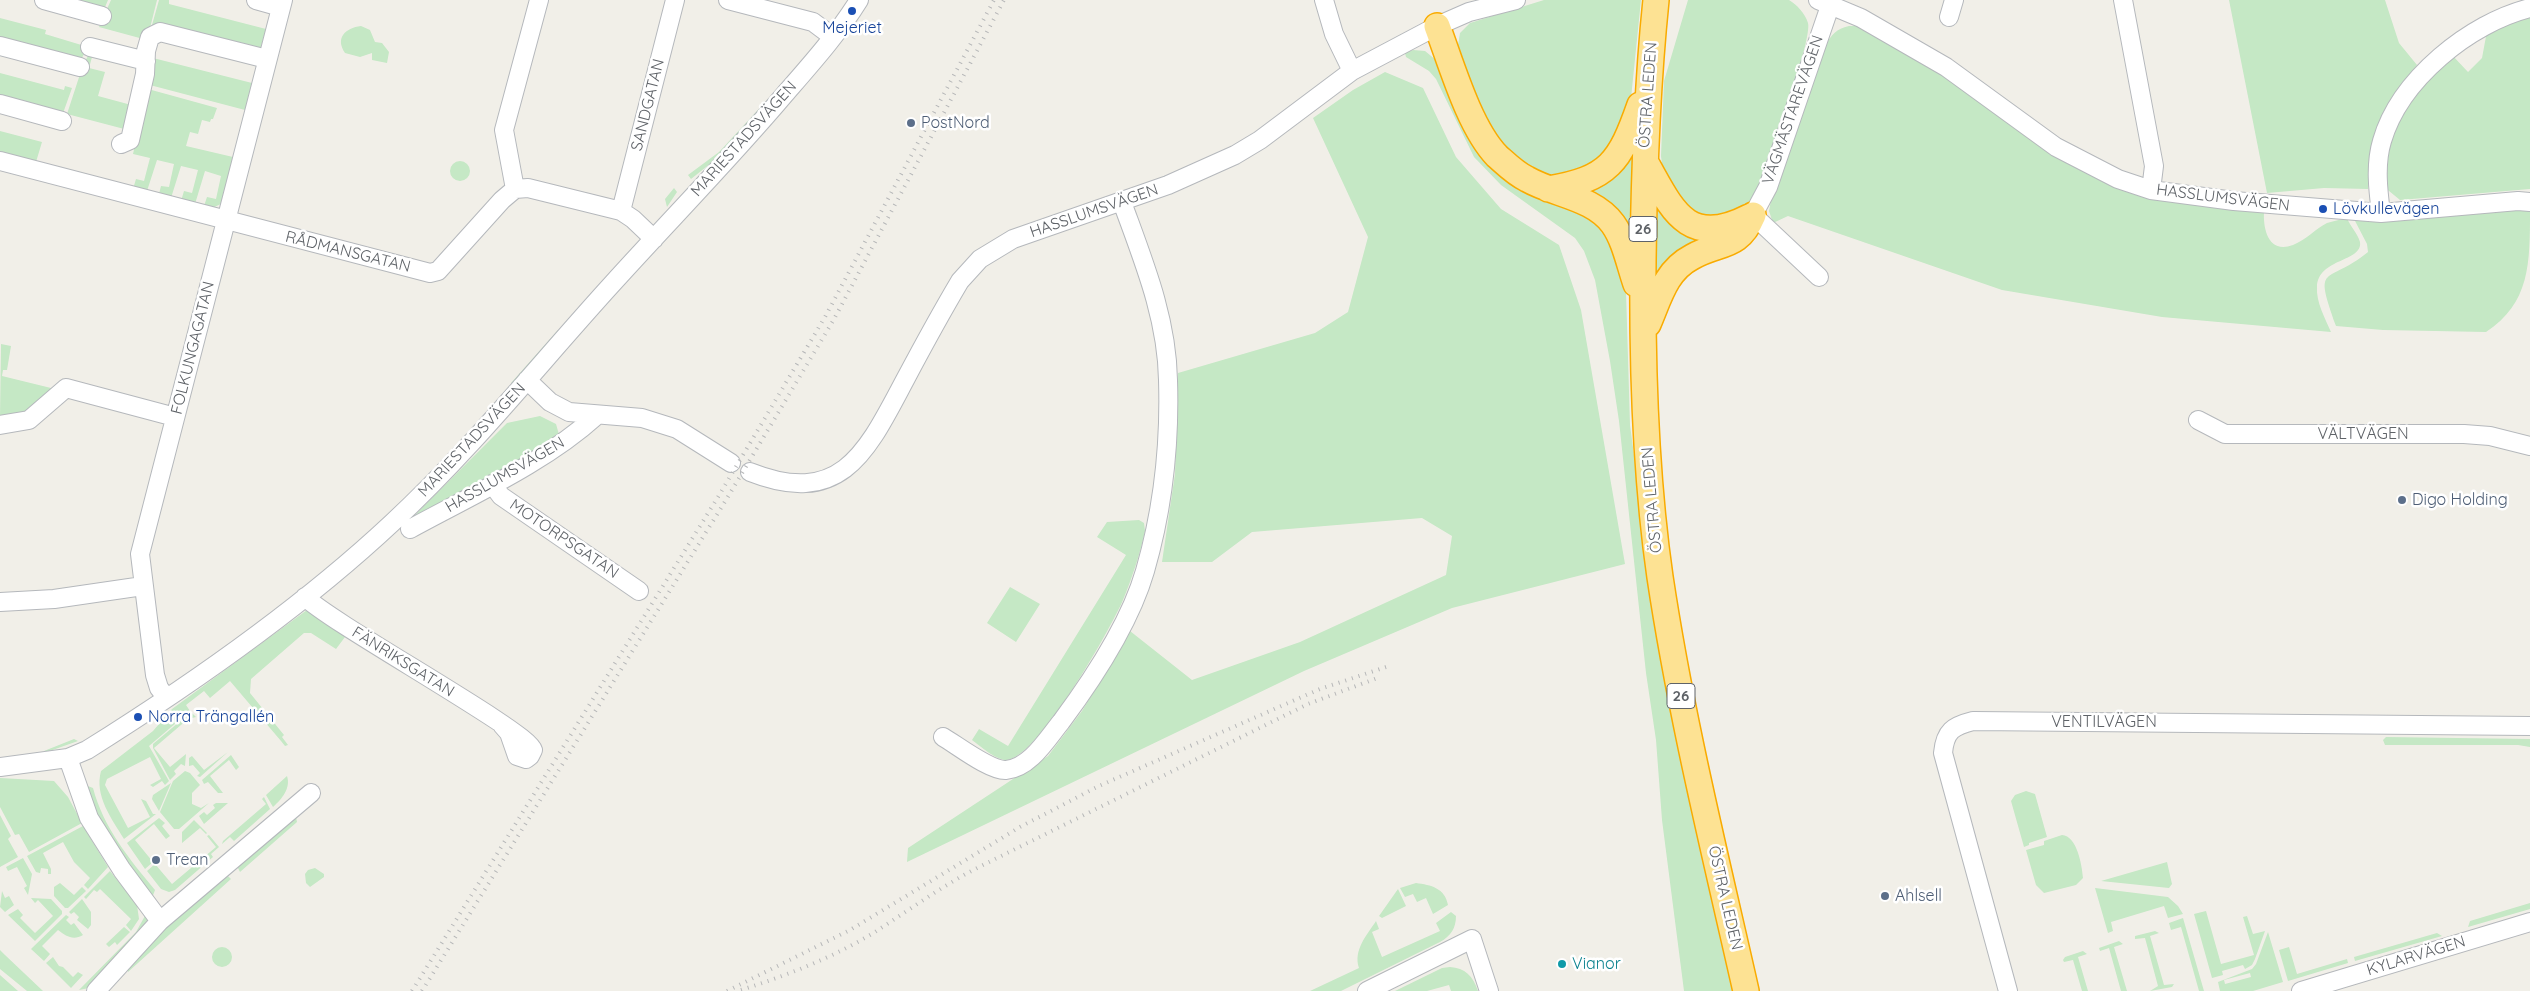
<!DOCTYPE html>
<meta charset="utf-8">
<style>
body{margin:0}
canvas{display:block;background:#f1efe8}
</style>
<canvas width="2530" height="991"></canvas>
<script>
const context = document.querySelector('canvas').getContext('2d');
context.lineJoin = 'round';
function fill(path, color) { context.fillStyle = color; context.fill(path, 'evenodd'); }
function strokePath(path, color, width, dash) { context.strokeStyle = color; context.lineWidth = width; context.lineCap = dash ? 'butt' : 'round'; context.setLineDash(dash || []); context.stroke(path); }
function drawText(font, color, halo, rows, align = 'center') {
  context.font = font + ' Quicksand,sans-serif'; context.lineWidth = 5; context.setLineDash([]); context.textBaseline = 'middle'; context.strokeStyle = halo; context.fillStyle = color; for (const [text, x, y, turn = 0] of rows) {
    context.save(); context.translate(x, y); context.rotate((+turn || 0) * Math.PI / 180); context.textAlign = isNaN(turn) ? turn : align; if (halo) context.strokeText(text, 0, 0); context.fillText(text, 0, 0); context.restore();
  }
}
const green = new Path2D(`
 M55 0H108L103 12Z
 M111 0H157L147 40 99 27Z
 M159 0H169V4L266 29 259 53 152 25Z
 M1544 0H1641L1629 118 1611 156 1564 180 1529 171 1490 132 1471 90 1458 45 1460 33 1470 23Z
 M1688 0H1789C1797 5 1805 13 1808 23 1813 39 1762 188 1749 203 1737 219 1715 217 1696 220L1664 180 1661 156 1664 81Z
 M2229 0H2385L2399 43 2417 65C2383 107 2368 133 2368 189L2324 188 2267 193Z
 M2530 15V189L2400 200 2383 186C2383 130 2413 92 2452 55L2468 72 2482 58 2487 31Z
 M0 18 46 30 45 34 88 47 79 63 0 43Z
 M361 26 370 30 375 42 382 43 389 52 387 63 372 60V53L360 57 345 53C335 38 345 28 361 26Z
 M1849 26H1859L1895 42 2074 165 2264 211C2263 229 2268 254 2293 245 2306 240 2315 229 2327 223 2333 221 2340 220 2347 218 2350 226 2358 234 2360 242 2363 262 2318 258 2317 287 2316 302 2325 318 2331 332L2162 317 2002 290 1788 216 1773 223 1769 211 1771 200 1825 46C1832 34 1836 29 1849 26Z
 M1413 50 1425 51 1436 60 1472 139 1613 235 1626 291 1630 425 1661 660 1673 725 1733 991H1684L1662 820 1656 740 1646 673 1619 421 1610 361 1595 280 1584 251 1575 238 1501 185 1474 157 1436 79 1429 71 1406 57 1405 53Z
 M88 56 92 57 89 68 105 72 98 96 135 106 128 130 67 114 83 65Z
 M153 58 252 83 245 110 146 84Z
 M1385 72 1423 88 1456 157 1501 209 1559 245 1581 310 1625 564 1452 608 1304 671 907 862 908 848 1048 756 1082 711 1130 631 1192 680 1300 642 1446 575 1452 536 1422 518 1252 532 1212 562H1162L1175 474 1178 373 1315 333 1348 312 1368 237 1313 118 1353 90Z
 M0 73 64 90 65 86 72 88 62 116 0 100Z
 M782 84 725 152 691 179 688 175 719 152Z
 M148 89 217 108 213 119H211L210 122 202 120 198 134 190 132 186 146 233 157 221 204 212 208 204 206 207 197 216 199 221 176 205 171 195 204 181 201 184 191 192 193 198 170 181 166 171 198 159 194 161 186 169 187 174 164 157 160 147 191 133 189 136 179 144 181 150 158 133 154Z
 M0 131 42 142 36 162 0 152Z
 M1634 139 1632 244 1575 190Z
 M450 171a10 10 0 1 1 20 0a10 10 0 1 1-20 0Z
 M674 188 677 192 667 207 665 199Z
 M1653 203 1709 234 1654 290Z
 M2497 210H2530C2530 264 2530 303 2486 332L2383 330 2336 326C2313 261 2326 286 2368 252L2367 244 2354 219Z
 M558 330 560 331 513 384 511 383Z
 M1 344 11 346 7 370H3L2 376 51 388 52 391 28 413 0 417Z
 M540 416 556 424 560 438 491 479 408 522 507 423Z
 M1139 520 1144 523 1145 531C1140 554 1132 578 1123 600 1111 628 1036 762 1005 760 995 759 980 746 972 740L979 729 1008 746 1126 555 1097 537 1107 522Z
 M1010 587 1040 604 1016 642 987 623Z
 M307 610 345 637 336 649 311 633H304L251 679 250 693 284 735 282 737 288 745 285 746 281 741 230 681 210 698 204 691 186 705 190 711 149 746 169 781 165 785 162 781 153 787 150 785 161 779 150 757 107 779 105 785 128 828 150 817 141 799 146 801 153 814H156L124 839C112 819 94 796 101 771L153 731 172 709Z
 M191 712 196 717 188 719 154 748 170 767 186 754 185 766 181 764 174 771 176 774 170 780 153 748V744Z
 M2386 737 2530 739V747L2518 745H2385L2383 740Z
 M74 739 78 741 44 753V751Z
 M228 752 200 777 197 776 200 773 193 765 189 766V758L192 756 204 770Z
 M231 755 239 767 236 770 229 760 210 776 223 793H218L208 782 204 784 202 780Z
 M185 771 190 773 200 785 192 793V804L201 808 209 803 179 829H174L160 812 173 781Z
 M287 776C291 788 282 799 273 807L266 795Z
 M0 778 54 781 68 797 82 823 29 852 19 834 15 835 0 807Z
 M171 783 159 811 152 799 153 795Z
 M85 785 93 788C103 827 130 860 155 890L152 898 99 824Z
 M2026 791 2035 794 2047 837 2029 843V845L2024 847 2011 801 2015 795Z
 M264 797 270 809 234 841 230 837 222 844 223 841 266 804 262 799Z
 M216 803H228L204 824 199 816 204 812 207 815 215 808 213 805Z
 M0 815 11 836 8 839 18 857 0 867Z
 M296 817 297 822 240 872 237 866Z
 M159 818 165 823 162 826 170 836 166 839 154 824 135 840 153 862 145 869 127 843Z
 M194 820 207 833 206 834 200 828 182 843V832Z
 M83 826 108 867 88 889 84 885 90 878 74 862 63 842 43 853 51 869V874H48V869L41 868 40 873 36 872 27 856Z
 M209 835 219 847 211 854 213 857 175 890 169 892 161 889 147 871 155 864 172 884 216 847 207 836Z
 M2062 835C2077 836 2082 865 2083 878L2076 885 2044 893 2036 885 2026 850 2044 845V841Z
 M23 858 32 874 28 895 24 888 27 886 17 867 8 871 6 867Z
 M2167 862 2172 884 2169 888 2101 881Z
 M315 868 324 874V877L310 887 306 883 305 874 308 870Z
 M110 871 137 905 139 919 131 931 126 925 131 919 100 889 97 892 94 890 86 899 84 897Z
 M226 874 231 879 128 972 127 967 157 935Z
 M60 883 74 895 82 887 86 891 68 908H65L54 896V887Z
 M1416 883C1431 885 1445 888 1448 905L1433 914 1426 898 1417 902 1413 894 1405 897 1400 888Z
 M2095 888 2168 897 2178 906 2183 914 2168 918 2164 906 2111 922 2113 931 2108 933Z
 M1398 889 1406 906 1382 918 1379 916Z
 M2 891 5 898 9 896 14 905 5 912 0 907Z
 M31 898 51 899 62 911V914L35 941 8 915 18 909 23 915 20 918 35 933 53 916 38 900 35 903Z
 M82 899 91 912V925L88 929 77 920 79 917 74 912 71 914 69 912Z
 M2530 903V909L2468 927 2470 921Z
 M2206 911 2221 964 2254 955 2243 917 2247 916 2253 934 2265 931 2255 959 2252 965 2245 969 2243 965 2222 971 2223 975 2212 978 2194 914Z
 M1451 912 1456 916C1456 928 1451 936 1440 942L1341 991H1310L1359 968C1353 950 1367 935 1376 921L1379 929 1372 932 1382 957 1440 931 1436 923Z
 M146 914H148L149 923 89 988 79 990 136 932Z
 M66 915 69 917 66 920 71 925 74 923 83 935C73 941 66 936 58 930L42 946 50 954 44 961 31 949Z
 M2183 918 2204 991H2199L2181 927 2171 930 2169 923Z
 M124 927 130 932 117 945 115 942 109 947 106 944Z
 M2155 931 2159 933 2150 936 2164 985 2174 984 2172 987 2150 991 2158 986 2145 938 2135 939V936Z
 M2268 932 2283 982 2253 991H2220L2218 982 2252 969 2256 964ZM2250 973 2251 977 2225 984 2224 980Z
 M2437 933 2442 936 2355 961 2354 957Z
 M2119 941 2123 944 2114 947 2127 991H2121L2109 948 2100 951 2099 948Z
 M212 957a10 10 0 1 1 20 0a10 10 0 1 1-20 0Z
 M2289 947 2297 974 2347 959 2348 963 2288 981 2279 950Z
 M0 950 5 955 43 991H27L0 969Z
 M2083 951 2087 954 2078 957 2088 991H2082L2073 960 2064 962 2063 960 2065 957Z
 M53 957 59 966 63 967 73 977 78 972 83 975 71 988 46 963Z
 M1450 967C1465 968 1473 976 1478 991H1451L1449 985 1427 991H1395L1442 968Z
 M0 975 18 991H0Z`);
const minor = new Path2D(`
 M44 0 102 16
 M256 0 281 7
 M728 0 813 22 833 37
 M1324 0 1334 34 1352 71
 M1818 0 1861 18 1946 67 2056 147 2118 179 2151 190 2234 201 2381 213 2518 201 2530 202
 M2123 0 2154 166 2151 190
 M1949 17 1954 0
 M0 46 80 67
 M90 47 146 61
 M0 104 62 121
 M121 144 130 140 145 74 146 51 150 37 160 32 267 59
 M0 161 430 273 438 271 502 200 515 189 528 188 621 211 633 219 654 239
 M515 189 504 130 539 0
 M621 211 675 0
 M2381 213C2378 190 2375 164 2382 141 2400 79 2470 23 2530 8
 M1819 277 1753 215 1768 187 1832 0
 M527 380 550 402 569 412 642 418 677 429 731 463
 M2198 420 2225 434H2464L2490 436 2530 446
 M0 425 29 420 66 388 175 417
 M750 472C843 509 868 449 906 378 923 346 941 313 960 281L980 259 1013 239 1168 185 1235 155 1260 140 1352 71 1437 26 1469 12 1516 0
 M492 484 501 496 639 591
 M410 529C472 495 544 463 596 416
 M305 597C334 625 529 732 533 750L530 756 526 759 517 756 509 733 502 725
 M0 602 54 599 143 586
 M166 697 159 688 155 675 140 554 283 0
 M943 737C957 745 990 771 1006 770 1030 768 1047 739 1061 722 1093 679 1130 623 1145 571 1163 509 1170 444 1168 380 1167 317 1143 260 1122 202
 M68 758 89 818 122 870 160 921
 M0 767 68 758 87 750C194 683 300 609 392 523 472 449 540 363 613 283 670 220 730 159 785 94 811 64 838 34 859 0
 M96 991 160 921 311 793
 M1367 991 1472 939 1489 991
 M2008 991 1943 753C1945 731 1953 726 1973 721L2530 726
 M2301 991 2530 922`);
const highway = new Path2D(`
 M1656 0C1647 87 1644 174 1643 261 1642 367 1645 473 1660 577 1681 717 1715 854 1746 991
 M1437 26C1451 63 1469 127 1497 156 1506 164 1516 174 1527 179 1555 195 1593 197 1613 224 1625 241 1629 264 1636 284
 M1646 163C1672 209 1687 249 1749 217
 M1548 189C1609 179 1620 162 1640 105
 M1648 324C1659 299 1665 271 1692 257 1720 241 1738 250 1753 215`);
const rail = new Path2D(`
 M741 990C788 975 832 958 875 932 909 910 942 886 979 867L1308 704 1380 677
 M412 991 718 497 825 317 994 0
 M422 991 726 500 833 321 1004 0
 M727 991 850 930 1020 827 1099 786 1320 689 1389 666`);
const markers = [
 [852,11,5,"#1a4fb4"],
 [911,123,5,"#5c6f8a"],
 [2323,209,5,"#1a4fb4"],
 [2402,500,5,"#5c6f8a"],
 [138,717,5,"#1a4fb4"],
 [156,860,5,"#5c6f8a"],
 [1885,896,5,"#5c6f8a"],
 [1562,964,5,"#0f9aa8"]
];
const shields = [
 [1643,229,28],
 [1681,696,28]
];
const shieldNames = [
 ["26",1643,229],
 ["26",1681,696]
];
const transitNames = [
 ["Mejeriet",852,28,"center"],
 ["Lövkullevägen",2333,209],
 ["Norra Trängallén",148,717]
];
const streetNames = [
 ["ÖSTRA LEDEN",1648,95,-86],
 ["SANDGATAN",648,105,-76],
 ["VÄGMÄSTAREVÄGEN",1793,110,-71],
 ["MARIESTADSVÄGEN",744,139,-48],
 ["HASSLUMSVÄGEN",2223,198,7],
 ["HASSLUMSVÄGEN",1094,211,-19],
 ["RÅDMANSGATAN",348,252,14],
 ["FOLKUNGAGATAN",193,348,-76],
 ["VÄLTVÄGEN",2363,434],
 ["MARIESTADSVÄGEN",472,440,-47],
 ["HASSLUMSVÄGEN",505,475,-30],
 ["ÖSTRA LEDEN",1652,500,-95],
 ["MOTORPSGATAN",564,539,34],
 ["FÄNRIKSGATAN",403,662,32],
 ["VENTILVÄGEN",2104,722],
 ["ÖSTRA LEDEN",1725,898,77],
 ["KYLARVÄGEN",2416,956,-17]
];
const serviceNames = [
 ["PostNord",921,123],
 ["Digo Holding",2412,500],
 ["Trean",166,860],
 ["Ahlsell",1895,896]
];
const cultureNames = [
 ["Vianor",1572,964]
];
fill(green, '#c5e8c5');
strokePath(minor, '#b5b8bc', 20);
strokePath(highway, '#f9ab00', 28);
strokePath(minor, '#fff', 18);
strokePath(highway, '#fde293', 25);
strokePath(rail, '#b6b7b8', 4, [1, 6]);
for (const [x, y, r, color] of markers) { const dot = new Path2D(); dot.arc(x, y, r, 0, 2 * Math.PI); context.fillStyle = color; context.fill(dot); strokePath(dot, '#fff', 2); }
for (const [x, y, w] of shields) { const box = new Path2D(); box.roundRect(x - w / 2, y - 12.5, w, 25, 4); context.fillStyle = '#fff'; context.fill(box); strokePath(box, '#5f6368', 1); }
drawText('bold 15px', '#5f6368', null, shieldNames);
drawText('16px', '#164399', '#fff', transitNames, 'left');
drawText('16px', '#5f6368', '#fff', streetNames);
drawText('16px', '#4e5e75', '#fff', serviceNames, 'left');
drawText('16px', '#0d838f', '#fff', cultureNames, 'left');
</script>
